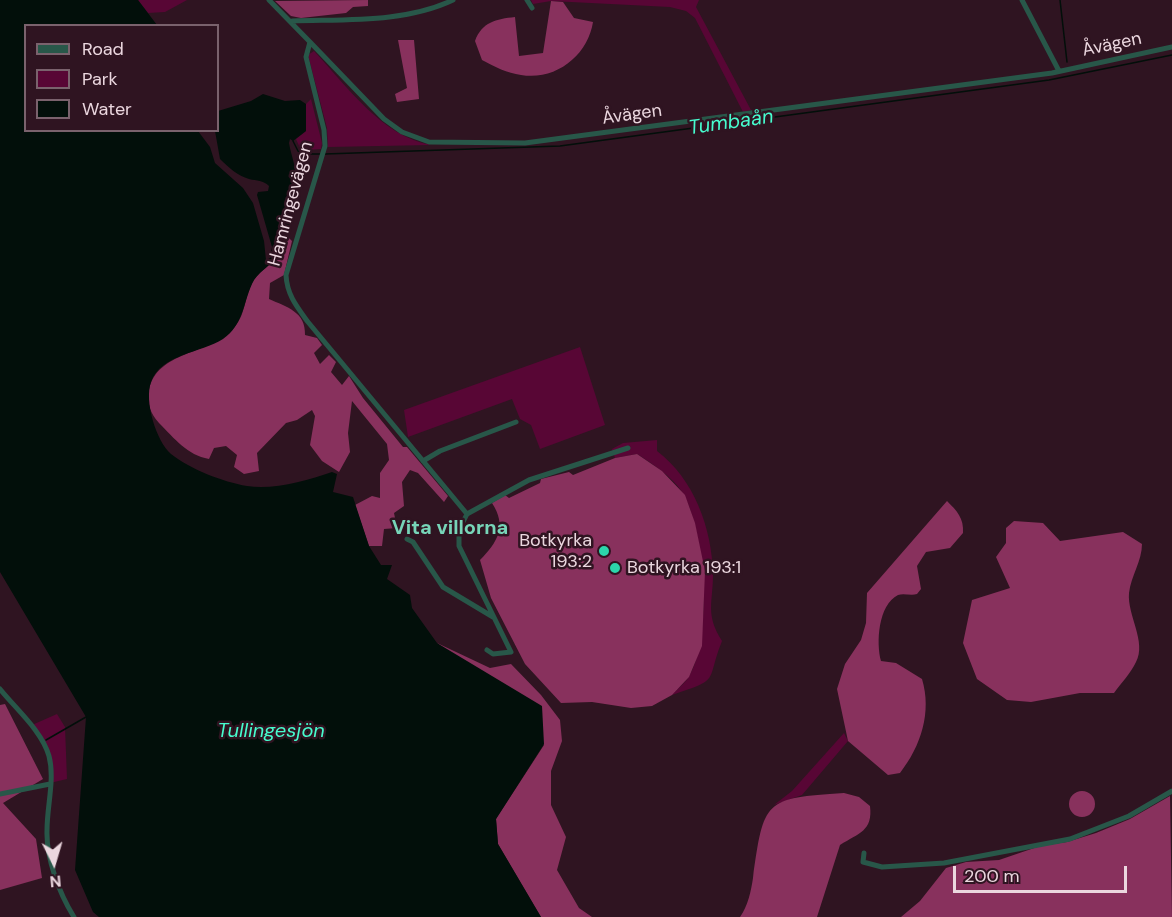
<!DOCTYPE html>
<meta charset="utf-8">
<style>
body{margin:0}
#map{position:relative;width:1172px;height:917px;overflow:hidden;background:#2f1421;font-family:"DM Sans",sans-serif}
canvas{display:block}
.legend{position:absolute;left:24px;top:24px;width:195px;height:108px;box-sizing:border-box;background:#2f1421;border:2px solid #7a626d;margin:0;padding:8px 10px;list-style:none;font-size:18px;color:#ebd7df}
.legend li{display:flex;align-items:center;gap:12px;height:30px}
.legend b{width:30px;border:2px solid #7a626d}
.north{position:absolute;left:24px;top:833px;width:60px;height:60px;-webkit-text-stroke:4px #2f1421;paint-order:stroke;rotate:175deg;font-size:16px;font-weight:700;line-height:24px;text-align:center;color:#ebd7df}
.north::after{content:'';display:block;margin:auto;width:21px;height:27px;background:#ebd7df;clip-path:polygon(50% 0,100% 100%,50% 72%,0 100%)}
.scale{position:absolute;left:953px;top:866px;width:174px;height:27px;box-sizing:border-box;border:3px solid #ebd7df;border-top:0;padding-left:8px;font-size:18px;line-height:21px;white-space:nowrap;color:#ebd7df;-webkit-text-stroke:4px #2f1421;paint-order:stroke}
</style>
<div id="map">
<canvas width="1172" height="917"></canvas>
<ul class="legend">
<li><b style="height:8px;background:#285749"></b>Road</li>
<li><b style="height:16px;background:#580635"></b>Park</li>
<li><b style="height:16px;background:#020f0a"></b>Water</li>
</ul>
<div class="north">N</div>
<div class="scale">200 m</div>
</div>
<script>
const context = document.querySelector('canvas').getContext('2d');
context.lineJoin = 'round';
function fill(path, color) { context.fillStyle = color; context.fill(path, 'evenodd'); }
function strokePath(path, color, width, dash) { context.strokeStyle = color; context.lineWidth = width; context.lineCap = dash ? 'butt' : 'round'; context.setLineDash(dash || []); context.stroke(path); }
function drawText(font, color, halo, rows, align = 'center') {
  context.font = font + ' "DM Sans",sans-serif'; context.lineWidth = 5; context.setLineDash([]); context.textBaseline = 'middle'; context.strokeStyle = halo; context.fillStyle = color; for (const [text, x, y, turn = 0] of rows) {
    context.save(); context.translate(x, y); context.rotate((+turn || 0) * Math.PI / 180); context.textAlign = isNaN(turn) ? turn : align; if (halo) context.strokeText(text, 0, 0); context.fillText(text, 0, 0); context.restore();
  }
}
const green = new Path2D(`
 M138 0H187L165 12 148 13Z
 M531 0H699L696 7 751 110 743 112 695 18 686 11 670 7 551 1 533 4Z
 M314 51C347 86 381 136 431 145L328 147 327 128 308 55Z
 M311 99 322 143 321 149 306 150 300 148 296 139 306 131V104Z
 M580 347 605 425 540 449 531 425 520 419 512 399 408 437 404 410Z
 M657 440V451C694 479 712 528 713 574 713 603 705 614 722 641 705 684 722 678 672 695 677 689 684 684 688 678 713 640 705 537 685 497 676 479 654 465 637 454L615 458 612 449 623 443Z
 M57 714 65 727 67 779 50 783C53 755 49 748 32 725Z
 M844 733 848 741 802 795 774 805 792 791Z`);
const forest = new Path2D(`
 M368 0V6L353 7 346 13 301 18 291 16 275 1Z
 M551 1 563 2 574 18 593 22C588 55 556 81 521 75 507 73 495 67 482 60L475 41C482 22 496 19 515 17L519 56 543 53Z
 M398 40H414L419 99 397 102 395 94 407 88Z
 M286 235 292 241 284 275 270 283 269 299C287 307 306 312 305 335L317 338 322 345 314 353 320 364 329 355 336 362 331 372 342 385 349 376 363 398 403 447H407L448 496 444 502 418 473 410 470 402 482 404 506 394 513 397 528 384 529 382 546H369L355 505 372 496 380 498V473L389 460 387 444 352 401 348 433 350 452 339 472 322 461 310 445 315 416 312 410 297 420 286 423 257 453 259 471 244 474 234 467 237 455 226 446 214 448 209 459C187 455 175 439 159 423 150 413 147 404 149 390 157 351 208 355 233 329 246 315 244 298 252 283 257 273 267 268 274 260 280 254 283 243 286 235Z
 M637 454 662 471 685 495 695 523 705 571 702 646 689 677 672 695 652 706 631 708 592 702 561 703 525 664 491 598 480 560C498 542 507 526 492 503L505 495 509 498 540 483 541 479 569 472 573 475 615 458Z
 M947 501C957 511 964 518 963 533L950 548 926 552 917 566 921 589 917 594C911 596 904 593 898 595 878 605 876 643 881 661L896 663 922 679C932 712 921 746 900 773L888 775 848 741 837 689 845 664 861 640 866 623 867 593Z
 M1014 521 1043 523 1060 541 1123 532 1142 544C1142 561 1131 576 1129 593 1127 615 1147 642 1136 662 1131 673 1121 683 1114 693H1080L1031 702 1007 700 977 679 963 643 972 600 1010 588 996 557 1006 543V528Z
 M437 643 490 668 511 664 541 695 560 720 562 741 551 771V805L566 837 557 870 579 908 592 917H541L498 844 496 819 544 745Z
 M5 704 43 779 3 803 36 839 42 878 0 890V705Z
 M1069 804a13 13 0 1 1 26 0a13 13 0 1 1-26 0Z
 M844 793 859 797 870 806C873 831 859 833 840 845L817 917H740C748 906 751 891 753 878 764 800 764 798 844 793Z
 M1170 796 1172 917H901L920 901 946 868 966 862 999 860 1040 846 1067 842 1096 833 1130 819Z`);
const water = new Path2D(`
 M0 0H138L157 25 26 26V130L198 131 210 147 215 163 243 188 253 203 264 241 266 260 270 258 272 247 257 195 258 192 268 191 269 186C263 180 257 181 249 179 238 176 228 167 220 159L215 131 218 130V111L251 101 263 94 285 101 300 100 306 104V131L293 141 290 139 289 143C291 155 297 170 297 183 297 205 287 238 276 257 270 267 257 272 252 284 243 304 243 325 223 339 201 353 161 354 151 382 144 401 156 441 171 454 190 469 223 482 247 486 274 490 306 481 332 472L337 474 333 492 353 497 369 546 381 565H392L387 579 410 595 412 608 437 643 542 706 544 744 496 819 498 844 541 917H99L93 912 75 870 86 717 0 572Z`);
const stream = new Path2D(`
 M1060 0 1067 62
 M293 141 298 151 306 154H320
 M325 154 560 146 1049 80 1172 55
 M46 740 86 717`);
const minor = new Path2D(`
 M269 0 310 42 306 57 324 130 325 146 286 275C287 295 297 307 308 322L467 514 459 530V546L511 652 493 654 487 650
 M527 0 532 8
 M1022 0 1059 71
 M292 21C344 19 405 23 453 0
 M310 42 384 119 402 132 429 142 525 143 1052 73 1172 47
 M423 461 440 451 516 422
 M467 514 529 480 628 448
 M407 539 413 542 443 587 493 617
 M0 689C16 709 42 731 49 756 55 779 47 806 47 830 46 858 59 893 74 917
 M0 794 50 784
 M864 853 863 862 882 867 944 863 1070 839 1129 816 1172 791`);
const markers = [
 [604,551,6,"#2cd5ab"],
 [615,568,6,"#2cd5ab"]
];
const streetNames = [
 ["Åvägen",1112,45,-12],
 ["Åvägen",632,115,-8],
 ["Hamringevägen",291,204,-75]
];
const poiNames = [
 ["Botkyrka",592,541],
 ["193:2",592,562],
 ["Botkyrka 193:1",627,568,"left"]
];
const waterNames = [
 ["Tumbaån",731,123,-8],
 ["Tullingesjön",271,732]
];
const neighbourhoodNames = [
 ["Vita villorna",450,529]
];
fill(green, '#580635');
fill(forest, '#88315d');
fill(water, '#020f0a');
strokePath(stream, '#020f0a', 1.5);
strokePath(minor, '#285749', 5);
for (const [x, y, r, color] of markers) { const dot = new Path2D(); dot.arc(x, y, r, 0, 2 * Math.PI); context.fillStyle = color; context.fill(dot); strokePath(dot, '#2f1421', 2); }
drawText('18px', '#ebd7df', '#2f1421', streetNames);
drawText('18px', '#ebd7df', '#2f1421', poiNames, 'right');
drawText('italic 20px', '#47fcce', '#2f1421', waterNames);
drawText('bold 20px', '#77d5b8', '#2f1421', neighbourhoodNames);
</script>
